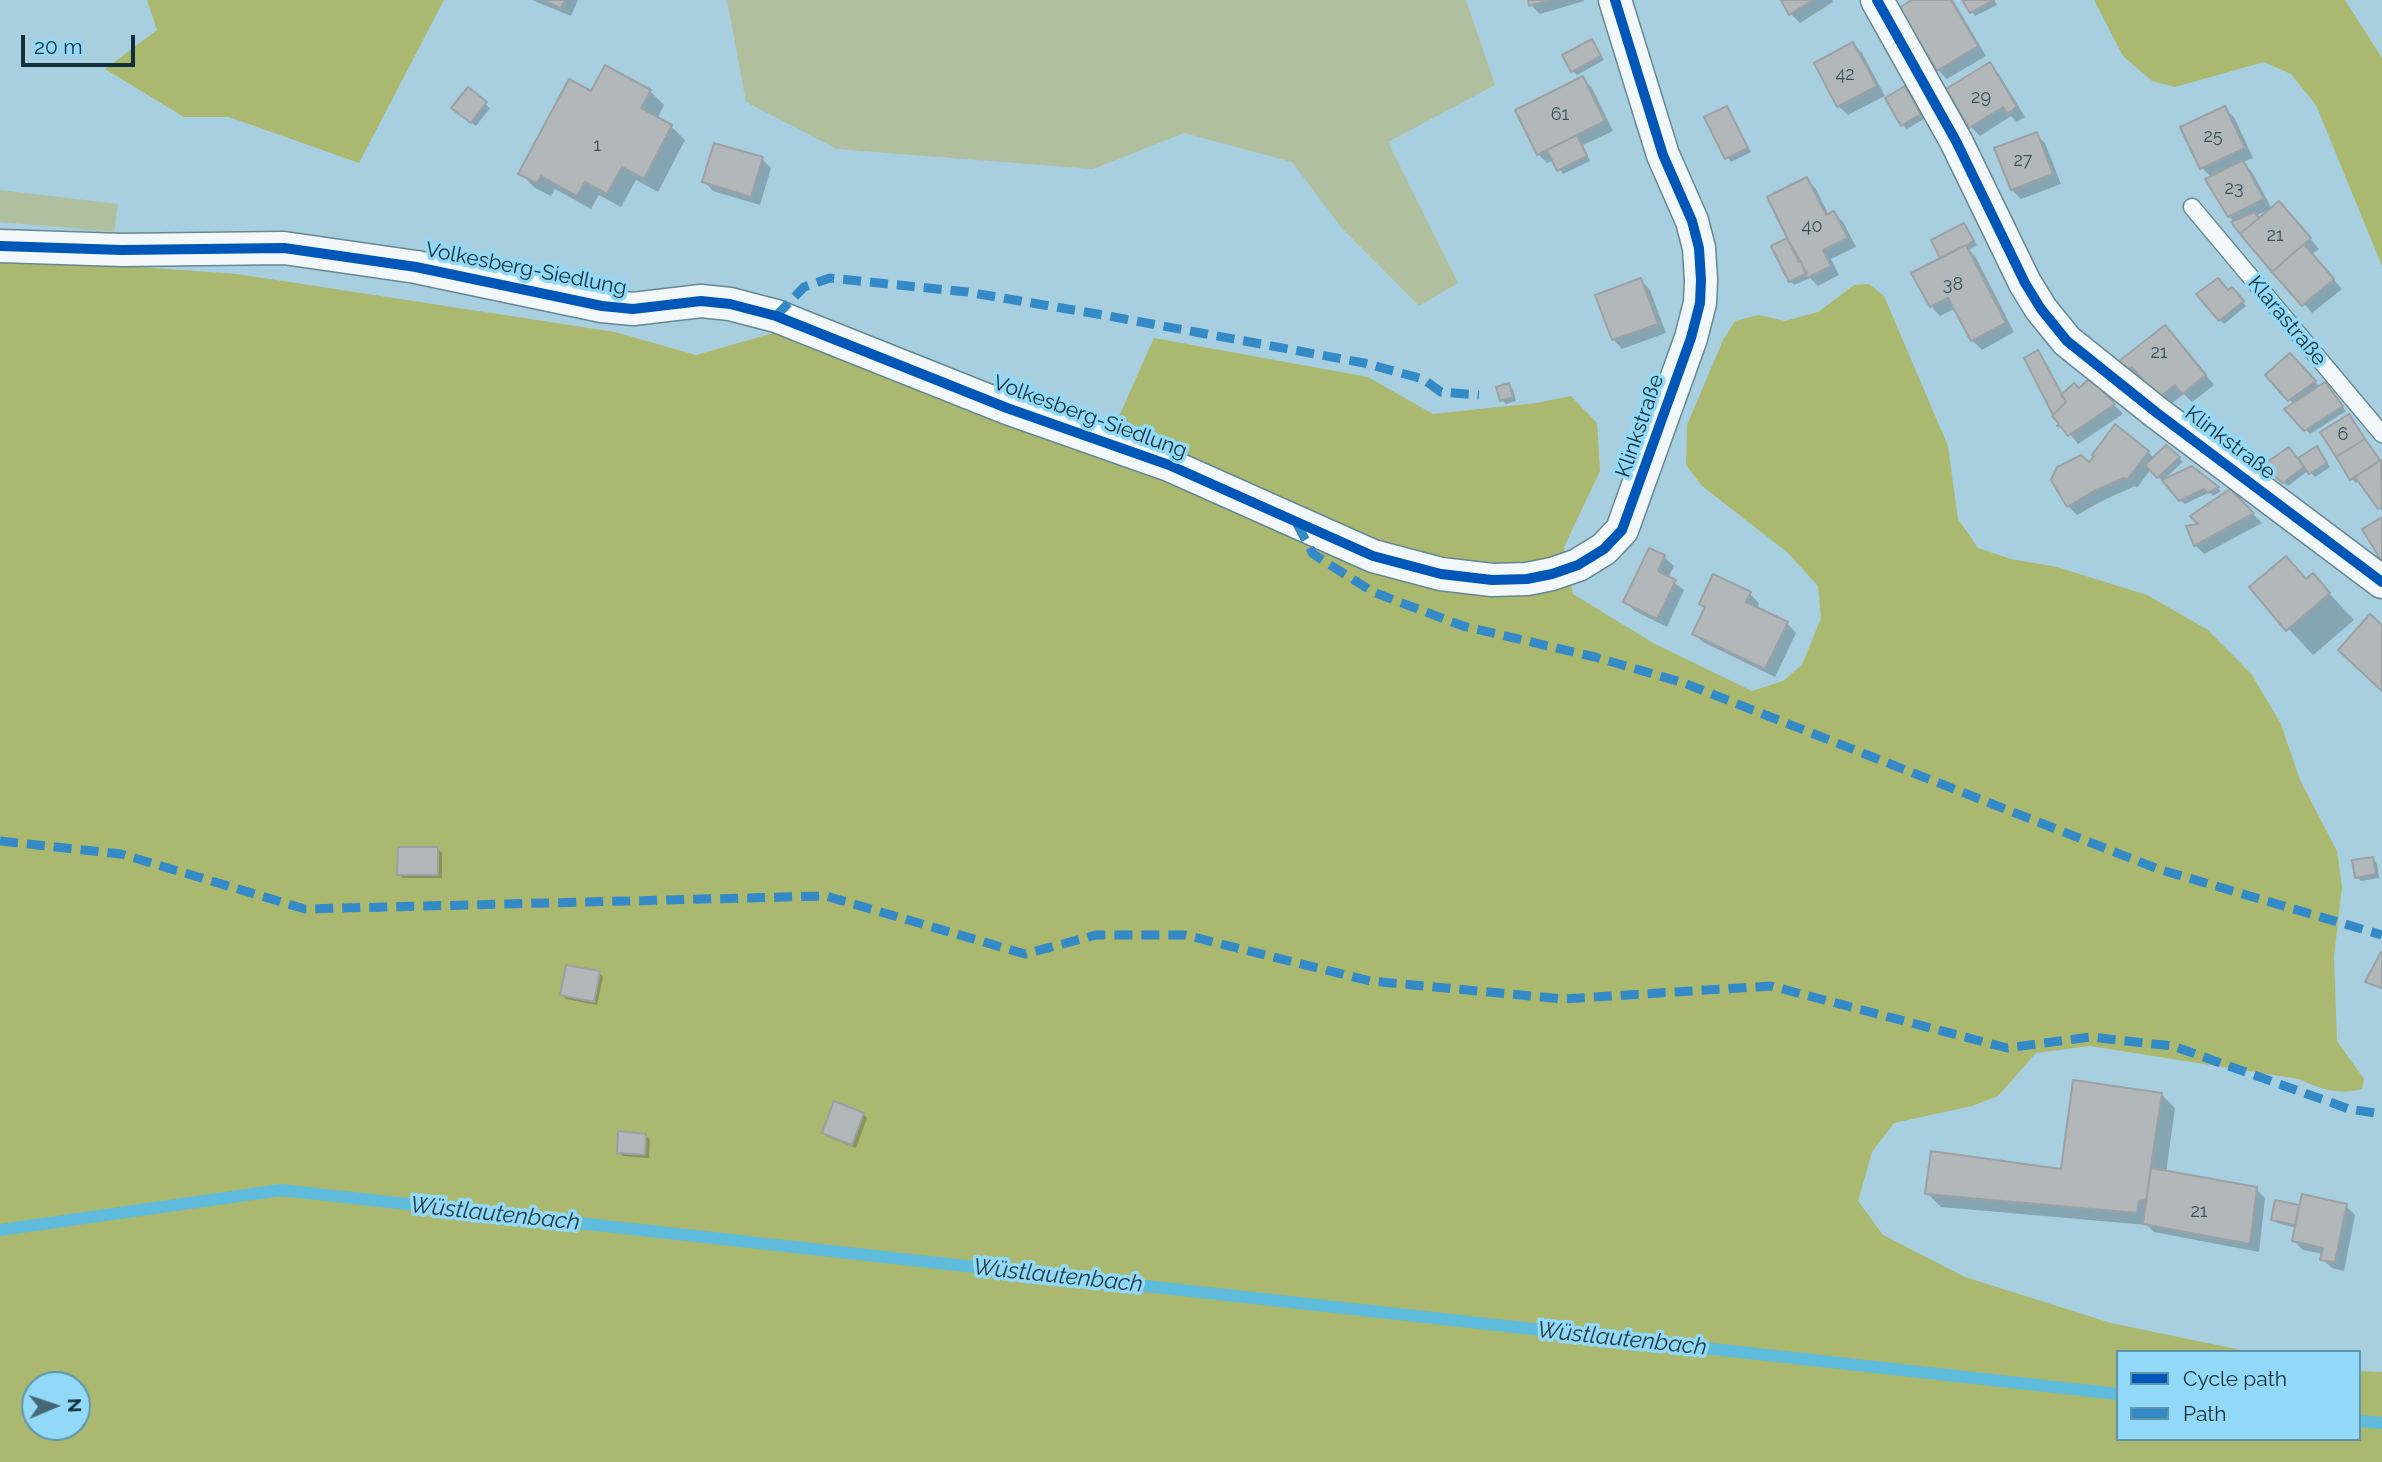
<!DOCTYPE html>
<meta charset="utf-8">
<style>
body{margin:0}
#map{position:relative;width:2382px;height:1462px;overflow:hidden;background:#a8cfdf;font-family:Raleway,sans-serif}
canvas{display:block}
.legend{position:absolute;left:2116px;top:1350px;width:245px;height:91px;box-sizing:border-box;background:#91d9f6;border:2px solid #5e95ab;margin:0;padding:9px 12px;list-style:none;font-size:21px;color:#112f3b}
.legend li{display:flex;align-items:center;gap:14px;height:35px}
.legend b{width:35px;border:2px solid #5e95ab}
.north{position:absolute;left:21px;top:1371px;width:70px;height:70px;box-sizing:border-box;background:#91d9f6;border:2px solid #5e95ab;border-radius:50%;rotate:88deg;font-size:19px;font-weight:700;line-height:28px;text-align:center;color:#112f3b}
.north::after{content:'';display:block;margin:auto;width:24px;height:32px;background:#466774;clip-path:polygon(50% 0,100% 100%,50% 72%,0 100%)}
.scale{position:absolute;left:21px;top:35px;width:114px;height:32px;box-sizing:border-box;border:4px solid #112f3b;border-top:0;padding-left:9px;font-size:21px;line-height:24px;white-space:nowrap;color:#112f3b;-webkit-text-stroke:5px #91d9f6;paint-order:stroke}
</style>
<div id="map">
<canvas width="2382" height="1462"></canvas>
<ul class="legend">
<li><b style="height:9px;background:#0057b8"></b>Cycle path</li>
<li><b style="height:9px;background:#348ac6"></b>Path</li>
</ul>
<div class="north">N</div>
<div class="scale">20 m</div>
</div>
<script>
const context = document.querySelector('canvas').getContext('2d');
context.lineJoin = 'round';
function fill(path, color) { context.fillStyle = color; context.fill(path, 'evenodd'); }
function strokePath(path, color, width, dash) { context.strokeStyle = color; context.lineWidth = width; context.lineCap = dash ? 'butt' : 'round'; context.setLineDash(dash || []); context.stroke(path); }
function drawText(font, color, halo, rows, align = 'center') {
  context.font = font + ' Raleway,sans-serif'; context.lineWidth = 7; context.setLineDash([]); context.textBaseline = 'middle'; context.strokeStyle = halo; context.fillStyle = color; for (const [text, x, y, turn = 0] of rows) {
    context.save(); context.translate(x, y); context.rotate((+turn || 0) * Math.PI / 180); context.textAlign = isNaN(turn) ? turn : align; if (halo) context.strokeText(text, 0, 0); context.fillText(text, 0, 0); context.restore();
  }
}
const green = new Path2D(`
 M727 0H1466L1495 85 1388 142 1458 283 1419 306 1341 227 1292 162 1184 133 1093 169 837 149 746 102Z
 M0 190 118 204 114 232 0 222Z`);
const forest = new Path2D(`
 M147 0H444L359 163 229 117H184L105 69 157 30Z
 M2094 0H2345L2382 58V266L2316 105 2291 74 2264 62 2175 87 2152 81 2123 56Z
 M0 257 237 274 615 332 696 355 777 332 1100 459 1154 338 1368 377 1433 414 1536 403 1571 396 1597 423 1600 471 1564 547 1573 594 1655 644 1752 691 1783 681 1802 665 1821 618 1818 586 1787 552 1702 486 1686 465 1687 425 1723 340 1735 321 1759 315 1785 321 1818 312 1854 285 1869 284 1884 296 1948 446 1958 519 1978 548 2011 559 2057 567 2147 595 2208 630 2252 675 2281 724 2300 780 2337 851 2342 886 2334 957 2337 1041 2364 1079 2362 1089C2340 1095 2319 1089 2299 1079L2090 1046 2036 1053 1998 1096 1972 1106 1894 1123 1872 1152 1858 1201 1883 1235 1965 1277 2111 1323 2251 1352H2118V1439H2359V1371L2382 1372V1462H0ZM35 1385H77V1427H35Z`);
const shadow = new Path2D(`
 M532 0H578L571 16Z
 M1529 0H1584V1L1540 14 1531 5Z
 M1783 0H1832L1833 2 1800 23 1791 14Z
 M1915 0H1953L1986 56 1947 79 1938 70Z
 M1964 0H1994L1997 5 1975 16Z
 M1592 41 1604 60 1577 75 1572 71Z
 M1853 44 1862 53 1885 96 1848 115 1838 106Z
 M1989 65 1999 74 2025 117 2017 122 2011 116 1980 136 1971 127Z
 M1582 78 1592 88 1613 131 1583 145 1590 161 1563 174 1554 160 1547 163 1538 154Z
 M468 90 490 108 476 126 458 112Z
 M650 91 664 105 657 119 671 126 685 140 658 192 636 180 621 207 599 195 591 209 555 189 551 196 535 188 521 174 592 94Z
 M1909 93 1924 119 1907 129 1903 125Z
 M1727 108 1751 152 1731 162 1706 118Z
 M2224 108 2234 117 2253 158 2243 162 2252 172 2272 209 2288 213 2319 249 2312 254 2342 289 2312 313 2229 216 2207 180 2211 177 2202 168ZM2269 210 2263 226 2255 216Z
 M2036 134 2045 143 2061 184 2021 199 2012 190Z
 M762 159 771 168 760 205 713 191 704 181Z
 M1807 180 1816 189 1829 216 1834 213 1843 222 1856 247 1831 259 1839 275 1818 286 1810 278 1794 285 1790 281 1792 246Z
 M1964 225 1977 245 1969 250 1975 256 2014 332 1982 350 1972 340 1956 308 1940 316 1931 306 1942 259 1933 241Z
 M1641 280 1650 290 1666 333 1622 349 1613 339Z
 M2232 290 2246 306 2224 324 2198 295Z
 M2182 346 2214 385 2192 402 2184 394 2171 404 2142 376 2137 380 2120 362Z
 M2038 352 2063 396 2079 390 2090 380 2123 414 2078 444 2055 415 2026 358Z
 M2290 356 2320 387 2329 388 2346 411 2310 434 2287 409 2294 404 2267 375Z
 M1508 385 1513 389 1516 401 1506 404 1502 400Z
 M2352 420 2382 464V511L2359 480 2356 483 2352 479Z
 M2317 448 2330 467 2315 477 2309 470 2288 486 2267 470 2298 460Z
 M2148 452 2154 458H2179L2183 462 2162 481 2151 469 2137 488 2135 486 2104 500 2077 515 2068 506 2090 464Z
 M2192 468 2218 488 2221 491 2213 496 2210 492 2185 504 2180 500Z
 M2230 491 2262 523 2204 554 2195 545 2201 525Z
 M1650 550 1664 557 1674 566 1668 578 1684 590 1667 627 1635 611 1625 602Z
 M2286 558 2307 580 2313 576 2354 620 2313 655 2251 588Z
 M1714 577 1750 594 1759 603 1757 609 1787 623 1796 633 1775 677 1703 642 1694 633 1706 609 1701 604Z
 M438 849 442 853V878H403L399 874Z
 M2372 859 2377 863 2379 878 2361 881 2357 877Z
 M599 973 603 977 597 1005 566 999 562 995Z
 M2161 1094 2175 1108 2166 1173 2256 1189 2265 1198 2259 1252 2154 1232 2147 1225 1941 1207 1927 1193 2062 1171Z
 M863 1114 867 1118 856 1148 828 1137 824 1133Z
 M646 1135 650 1140 649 1158 623 1156 618 1152Z
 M2276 1202 2301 1207 2346 1206 2355 1215 2344 1271 2332 1268 2322 1259 2323 1254 2303 1250 2294 1241 2296 1228 2277 1223 2273 1219Z`);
const stream = new Path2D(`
 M0 1230 281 1190 2118 1394
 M2359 1421 2382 1423`);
const building = new Path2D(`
 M542 0H565L561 8Z
 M1528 0H1549L1529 6Z
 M1781 0H1813L1789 15Z
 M1912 0H1951L1978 46 1937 71 1899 8Z
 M1962 0H1994L1970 13Z
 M1592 39 1601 56 1571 72 1562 55Z
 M1853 42 1877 86 1837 107 1814 63Z
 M1990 62 2017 107 2007 114 2003 107 1969 128 1946 89Z
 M605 65 651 90 641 108 672 125 644 179 622 167 607 194 585 182 577 196 541 176 537 183 518 174 569 79 591 91Z
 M1583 76 1605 121 1537 155 1515 110Z
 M1905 86 1921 114 1901 126 1885 98Z
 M468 87 487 102 471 123 451 108Z
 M1727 106 1748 148 1725 159 1704 117Z
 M2225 106 2245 148 2200 169 2180 127Z
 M2037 132 2053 174 2011 190 1994 148Z
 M1577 135 1587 156 1557 171 1547 150Z
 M714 143 763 157 751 197 702 182Z
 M2243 160 2264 199 2228 217 2205 179Z
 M1807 177 1826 215 1834 211 1848 238 1823 250 1831 266 1807 278 1801 261 1799 262 1767 197Z
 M2279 201 2311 238 2272 272 2240 234Z
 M2254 212 2259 218 2240 234 2231 222Z
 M1964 223 1974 241 1940 258 1931 240Z
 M1787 238 1807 273 1789 282 1771 246Z
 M2304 244 2334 279 2302 306 2272 272Z
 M1966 245 2006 323 1971 341 1948 298 1930 307 1911 273Z
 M1641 278 1658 324 1612 340 1595 295Z
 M2218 278 2228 290 2232 287 2244 301 2219 321 2196 294Z
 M2165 325 2206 375 2182 394 2175 385 2161 396 2147 385 2132 367 2127 372 2118 362Z
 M2038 350 2066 402 2053 415 2024 358Z
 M2290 353 2316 381 2288 401 2265 375Z
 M2090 378 2115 404 2068 436 2060 426H2057L2059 424 2052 416 2066 402 2061 395 2074 383 2079 388Z
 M2325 382 2343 406 2304 431 2284 409Z
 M1509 383 1513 397 1500 401 1496 387Z
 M2349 414 2365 439 2336 457 2320 432Z
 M2115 424 2149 451 2127 480 2124 478 2094 491 2067 507 2051 480 2057 467 2081 455 2089 462 2094 456 2092 455Z
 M2365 439 2380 460 2350 480 2336 457Z
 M2166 445 2180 457 2157 478 2145 465Z
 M2317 446 2327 463 2309 474 2298 458Z
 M2289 447 2304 467 2283 483 2261 466Z
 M2381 460 2382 507 2378 509 2355 477Z
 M2192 466 2219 487 2208 493 2204 489 2179 501 2162 480Z
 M2230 489 2254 513 2194 546 2186 526 2198 524 2190 516Z
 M2382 517V562L2362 529Z
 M1649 548 1665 555 1658 571 1676 580 1657 619 1623 602Z
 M2286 556 2306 579 2313 573 2330 593 2286 631 2249 587Z
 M1713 574 1751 592 1746 602 1788 622 1765 669 1692 634 1705 607 1699 604Z
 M2370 614 2382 625V691L2338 650Z
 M398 847H438V875H397Z
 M2373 857 2376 874 2355 878 2352 860Z
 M2381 952H2382V988L2365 982Z
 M566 965 600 971 594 1002 560 995Z
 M2073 1080 2162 1093 2146 1200 2139 1201 2137 1213 1925 1194 1931 1151 2061 1169Z
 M834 1101 864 1113 852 1145 822 1133Z
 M618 1131 646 1134 645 1155 617 1153Z
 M2151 1168 2257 1187 2250 1244 2143 1224Z
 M2302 1194 2347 1204 2335 1262 2320 1260 2323 1248 2292 1241Z
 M2275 1200 2299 1205 2295 1225 2271 1220Z`);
const lane = new Path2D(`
 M2192 207 2382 434`);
const street = new Path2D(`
 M1877 0 1956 141 2025 283 2041 309 2067 341 2157 413 2382 582
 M0 246 122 250 284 248 416 267 602 306 633 309 701 301 730 304 776 316 1007 408 1169 465 1373 556 1441 574 1492 580 1527 579 1552 574 1578 565 1604 549 1622 530 1691 338 1700 303 1701 280 1699 248 1692 221 1663 155 1615 0`);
const quiet = new Path2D(`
 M776 316 804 287 830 278 967 292 1103 315 1364 363 1423 379 1441 392 1479 395
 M1297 524 1313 554 1373 592 1463 626 1595 657 1684 683 2158 869 2382 935
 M0 841 121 854 305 909 826 896 1025 954 1096 935H1185L1370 981 1563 999 1771 986 2007 1048 2090 1037 2173 1046 2349 1109 2382 1114`);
const cycleway = new Path2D(`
 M1877 0 1956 141 2025 283 2041 309 2067 341 2157 413 2382 582
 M0 246 122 250 284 248 416 267 602 306 633 309 701 301 730 304 776 316 1007 408 1169 465 1373 556 1441 574 1492 580 1527 579 1552 574 1578 565 1604 549 1622 530 1691 338 1700 303 1701 280 1699 248 1692 221 1663 155 1615 0`);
const numberNames = [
 ["42",1845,75],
 ["29",1981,98],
 ["61",1560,115],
 ["25",2213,137],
 ["1",597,146],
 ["27",2023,161],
 ["23",2234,189],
 ["40",1812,227],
 ["21",2275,236],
 ["38",1953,285],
 ["21",2159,353],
 ["6",2343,435],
 ["21",2199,1212]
];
const streetNames = [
 ["Volkesberg-Siedlung",526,269,11],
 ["Klarastraße",2287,321,50],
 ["Volkesberg-Siedlung",1090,417,20],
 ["Klinkstraße",1640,426,-71],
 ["Klinkstraße",2230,443,37]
];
const waterNames = [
 ["Wüstlautenbach",495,1214,6],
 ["Wüstlautenbach",1058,1276,6],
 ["Wüstlautenbach",1622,1339,6]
];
fill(green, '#b0bf9d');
fill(forest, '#abb870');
fill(shadow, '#0003');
strokePath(stream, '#5fbcdd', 12);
fill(building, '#b2b8ba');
strokePath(building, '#9ba1a4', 2);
strokePath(lane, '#658793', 19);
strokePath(street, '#658793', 35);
strokePath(lane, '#f2f8fa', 16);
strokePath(street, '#f2f8fa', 32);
strokePath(quiet, '#348ac6', 9, [18, 9]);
strokePath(cycleway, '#0057b8', 10);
drawText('18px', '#39515b', null, numberNames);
drawText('21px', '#112f3b', '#91d9f6', streetNames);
drawText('italic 23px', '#243c46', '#91d9f6', waterNames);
</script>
